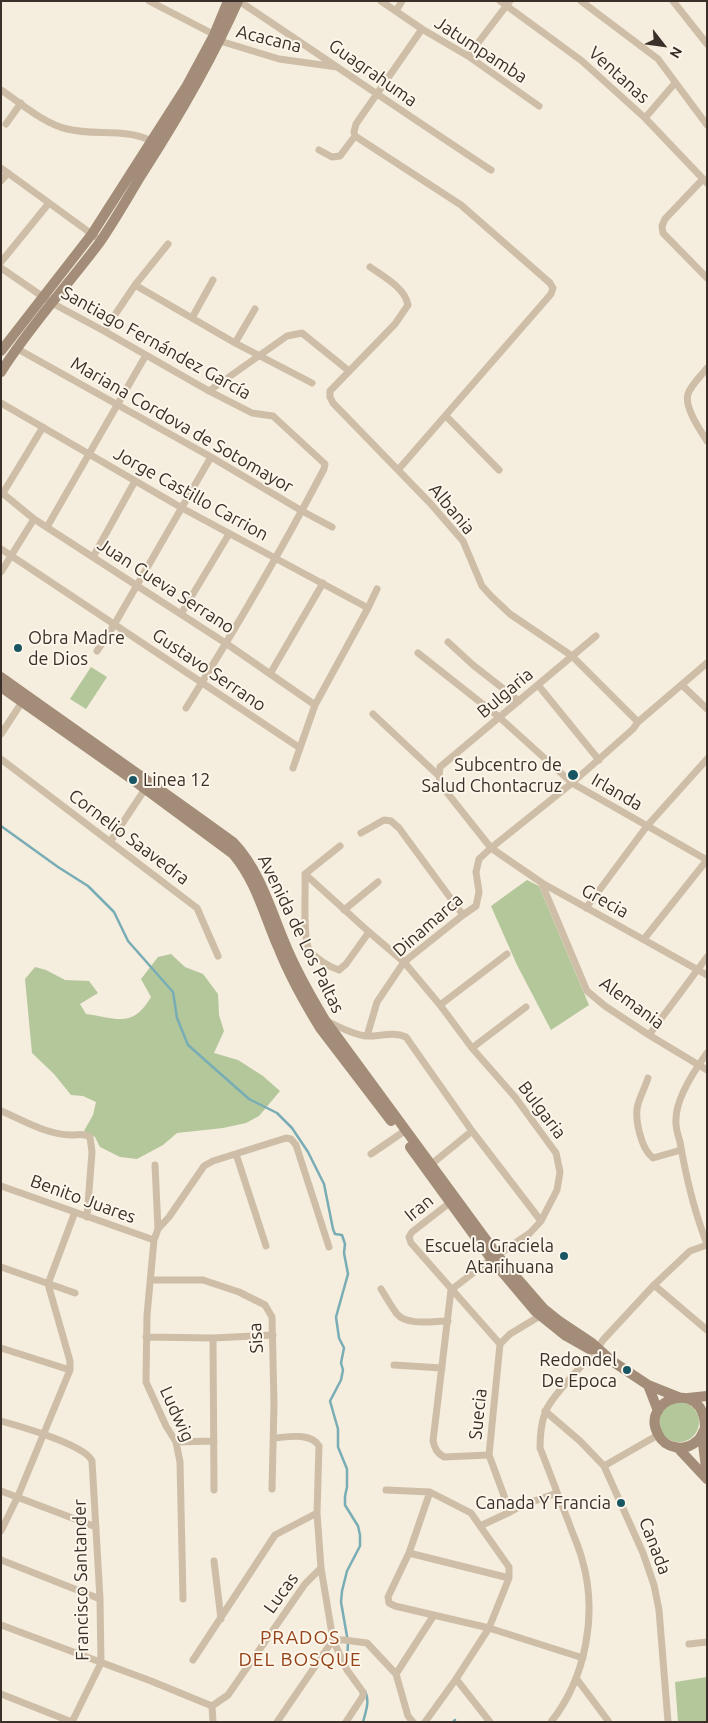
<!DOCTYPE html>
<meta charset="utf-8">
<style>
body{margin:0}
#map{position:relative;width:708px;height:1723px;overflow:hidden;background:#f5eddd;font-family:Ubuntu,sans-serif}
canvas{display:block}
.frame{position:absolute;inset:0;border:2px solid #3b3029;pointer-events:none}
.north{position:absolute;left:638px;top:20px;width:50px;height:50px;-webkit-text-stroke:4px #fcf6eb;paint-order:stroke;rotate:120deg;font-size:14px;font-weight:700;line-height:20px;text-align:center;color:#3b3029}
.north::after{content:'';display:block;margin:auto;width:18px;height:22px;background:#3b3029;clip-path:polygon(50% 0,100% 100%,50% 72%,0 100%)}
</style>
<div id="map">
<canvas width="708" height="1723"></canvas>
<div class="frame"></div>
<div class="north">N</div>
</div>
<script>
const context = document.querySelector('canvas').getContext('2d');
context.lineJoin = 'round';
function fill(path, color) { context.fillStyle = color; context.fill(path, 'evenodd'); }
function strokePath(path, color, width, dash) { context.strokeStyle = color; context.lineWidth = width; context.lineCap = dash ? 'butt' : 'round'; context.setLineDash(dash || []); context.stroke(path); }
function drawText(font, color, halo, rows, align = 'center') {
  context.font = font + ' Ubuntu,sans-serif'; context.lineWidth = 4; context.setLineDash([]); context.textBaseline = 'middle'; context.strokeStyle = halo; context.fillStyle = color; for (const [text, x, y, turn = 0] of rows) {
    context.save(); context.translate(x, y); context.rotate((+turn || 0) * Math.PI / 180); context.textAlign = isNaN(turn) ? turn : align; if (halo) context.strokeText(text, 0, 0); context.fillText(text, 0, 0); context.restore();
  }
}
const green = new Path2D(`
 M91 667 107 677 86 709 70 699Z
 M527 880 539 886 589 1005 551 1030 517 965 491 906Z
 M171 954 185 967 203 974 218 994 219 1015 224 1031 214 1053 238 1060 263 1076 280 1091 259 1116 246 1123 223 1128 177 1133 163 1145 137 1159 120 1157 100 1147 95 1137 84 1131 93 1115 96 1102 83 1096 71 1095 54 1074 32 1053 25 979 35 967 46 970 65 980 89 981 98 993 80 1004 86 1014C117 1018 132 1029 151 997L141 979 158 957Z
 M659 1422a20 20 0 1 1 40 0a20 20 0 1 1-40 0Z
 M707 1677V1722H678L675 1682Z`);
const stream = new Path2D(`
 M1 826 58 867 88 886 114 912 128 941 173 992 177 1018 188 1045 249 1099 277 1113 292 1128 308 1152 324 1184 333 1229 335 1234 342 1235 345 1244 344 1253 348 1274 336 1317 339 1338 344 1348 341 1363 343 1370 341 1380 330 1401 338 1429V1447L347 1469V1487L345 1496V1505L358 1526 360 1535V1546L347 1571 342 1591 341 1602 348 1642 347 1664
 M363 1722C366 1711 370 1701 365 1691
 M453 1722 455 1720`);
const street = new Path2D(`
 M149 1 217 36
 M239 1C323 57 406 114 491 170
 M381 1 422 29 468 56 539 106
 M500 1 582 61 645 118 707 183
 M581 1 658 59 707 125
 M673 1 707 44
 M396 11 402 1
 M220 41 279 59 337 67
 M468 56 510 1
 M1 90C22 104 43 123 67 129 95 136 126 128 151 141
 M645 118 675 83
 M6 124 21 103
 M355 136 461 205 550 283 553 288 551 294 398 470
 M319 150 332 157 340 156 355 136 354 132 356 124 422 29
 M1 168 100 240
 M703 179 665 219 662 226 663 233 707 278
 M1 181 8 173
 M1 262 49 203
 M370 267C384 277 405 288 408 305L395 324 330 391V397L333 403 430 503 463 541 482 586 491 596 510 614 572 656 638 722
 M1 268 52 303 104 331 209 391 252 413 273 416 325 464 324 469C281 551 235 630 186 708
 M135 285 235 343 312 383
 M192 318 213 280
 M104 331 135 285 168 244
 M235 343 255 309
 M16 348 211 457 302 511 332 527
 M707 368C701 376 691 385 688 394 684 407 700 430 707 441
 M209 391 287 336 302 333 349 371
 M1 403 182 508 368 608
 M446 416 499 470
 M1 492 34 519 227 644 315 705
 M3 493 43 427
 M47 527 146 355
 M1 549 300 748
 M93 557 135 481
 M1 572 34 519
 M181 614 229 534
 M448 642 473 665 519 701
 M97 651 114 625 211 457
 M418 653 499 717 572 783 707 860
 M270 674 323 583
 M538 685 599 760
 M682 685 707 709
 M373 714 439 776 441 785 491 848 542 883 707 975
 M1 734 24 699
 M1 759 197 908 218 956
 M293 768 315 705 368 608 377 589
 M439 776 440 767 596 636
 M361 833 384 820 391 821 399 828 463 915
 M110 842 147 786
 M305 874 369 932 404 962 440 1005 472 1048 515 1097 556 1153 560 1172 557 1190 541 1221 530 1233 486 1263 451 1290 433 1441C435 1449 437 1453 444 1457L489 1455
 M305 874C306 888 302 942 310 951 317 959 329 967 339 970L346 964 369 932
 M305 874 340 846
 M542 884 587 991 605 1006 649 1035 707 1070
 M586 908 647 826 707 759
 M344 910 378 882
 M644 939 707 860
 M440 1005 507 954
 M328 1022C340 1027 352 1034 365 1036 379 1037 393 1031 406 1037L472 1131 541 1221
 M649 1035 707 957
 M367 1036 377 1002 404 962 463 915 476 906 479 892 476 872 479 859 491 848 572 783 633 729 638 722 707 663
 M472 1048 526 1007
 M707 1053C694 1071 676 1098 676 1119 675 1127 678 1135 680 1142 686 1177 694 1211 707 1244
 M648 1078C645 1087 641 1095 638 1104 634 1118 641 1149 653 1158L681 1150
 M1 1111C23 1120 47 1135 71 1135 79 1135 84 1133 90 1137L92 1152 87 1217
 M236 1154 266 1246
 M371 1154 406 1130
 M155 1165 158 1229 154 1240 147 1315 146 1382 166 1426 176 1442 180 1462 183 1599
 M428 1167 472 1131
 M1 1186 154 1240
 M452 1201 412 1232 409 1237 411 1243 500 1344
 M158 1229 169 1217 204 1166 213 1161 286 1138 291 1139 296 1145 329 1247
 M1 1267 75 1293
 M151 1280H203L239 1292 265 1305 272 1317 274 1404 272 1489
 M654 1285 707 1330
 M381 1289C386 1297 391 1306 397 1314 407 1326 433 1321 448 1321
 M540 1316 510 1334 500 1344 489 1455 510 1512 523 1505 557 1493
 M146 1337 213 1338 273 1335
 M213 1338 214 1490
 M1 1348 70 1370
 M394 1365 442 1368
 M545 1411 580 1441 604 1466 643 1553 654 1585 659 1610 668 1722
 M1 1421C19 1426 86 1445 92 1461L100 1599 101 1663 72 1722
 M274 1438C288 1437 311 1432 319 1446L317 1513 321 1568 333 1640 277 1722
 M176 1442 214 1441
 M604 1466 658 1435
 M386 1490 430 1492 471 1513 480 1526
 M1 1491 96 1527
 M430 1492 409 1553 388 1597 389 1603 395 1606 489 1628 583 1658
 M1 1531 18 1496 70 1370V1361L48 1284 75 1212
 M409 1553 509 1578
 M1 1560 100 1599
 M214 1561 221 1619
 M1 1625 151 1681 212 1706 213 1722
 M689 1644 707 1642
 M193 1660 275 1535 317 1513
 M396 1674 434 1615
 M576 1678 609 1722
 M456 1679 490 1722
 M1 1694 72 1722
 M212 1706 228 1695 305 1584 321 1568
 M346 1722 363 1696V1692L347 1670 333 1640H344L367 1643 396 1674 408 1716 413 1722
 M425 1722 456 1679 489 1628 509 1578V1567L480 1526 510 1512
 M551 1722C586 1678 598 1613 582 1559 579 1547 573 1535 569 1523 559 1498 550 1473 540 1448 540 1436 541 1424 545 1413 550 1397 585 1363 597 1349L603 1340 654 1285 690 1251 707 1245`);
const secondary = new Path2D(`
 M1 351 92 234 186 87 214 35 228 1
 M1 372C30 326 67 286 100 242 115 220 128 197 142 174 178 118 211 62 238 1
 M1 677C78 732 156 786 233 842 259 869 270 907 284 941 295 969 310 995 325 1020L498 1256 544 1309 559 1321 592 1343 612 1361 648 1385 678 1397
 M1 687 133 780 233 854C256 881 264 915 278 947 289 975 304 1002 320 1028L391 1121
 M410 1147 492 1260 535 1311 566 1336 589 1349H596
 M648 1385 658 1411
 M688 1398 707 1396
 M705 1427C704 1377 639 1399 658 1434 665 1449 685 1452 697 1441 702 1437 703 1430 707 1425
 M702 1436 707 1476
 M678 1448 707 1479`);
const markers = [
 [18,648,5,"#195562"],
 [573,775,6,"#195562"],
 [133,780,5,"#195562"],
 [564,1256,5,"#195562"],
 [627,1370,5,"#195562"],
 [621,1503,5,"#195562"]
];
const streetNames = [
 ["Acacana",269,39,14],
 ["Jatumpamba",481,50,33],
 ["Guagrahuma",373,73,35],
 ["Ventanas",619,75,42],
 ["Santiago Fernández García",156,343,29],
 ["Mariana Cordova de Sotomayor",182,425,30],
 ["Jorge Castillo Carrion",191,494,29],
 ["Albania",452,509,50],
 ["Juan Cueva Serrano",166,586,33],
 ["Gustavo Serrano",209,670,34],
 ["Bulgaria",505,693,-40],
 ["Irlanda",617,792,30],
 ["Cornelio Saavedra",129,837,37],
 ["Grecia",605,901,29],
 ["Dinamarca",428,925,-41],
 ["Avenida de Los Paltas",301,934,64],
 ["Alemania",632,1003,36],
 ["Bulgaria",542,1110,53],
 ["Benito Juares",83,1199,20],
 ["Iran",419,1208,-39],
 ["Sisa",256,1338,-94],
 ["Ludwig",177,1414,66],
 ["Suecia",478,1414,-84],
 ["Canada",655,1546,69],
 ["Francisco Santander",81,1580,-91],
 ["Lucas",281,1593,-54]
];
const poiNames = [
 ["Obra Madre",28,638,"left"],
 ["de Dios",28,659,"left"],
 ["Subcentro de",562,765],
 ["Salud Chontacruz",562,786],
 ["Linea 12",143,780,"left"],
 ["Escuela Graciela",554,1246],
 ["Atarihuana",554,1267],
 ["Redondel",617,1360],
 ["De Epoca",617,1381],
 ["Canada Y Francia",611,1503]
];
const neighbourhoodNames = [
 ["PRADOS",300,1638],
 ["DEL BOSQUE",300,1660]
];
fill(green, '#b3c79b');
strokePath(stream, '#79adb6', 2.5);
strokePath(street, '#cfbea7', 7);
strokePath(secondary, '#a38d78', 10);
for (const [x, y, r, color] of markers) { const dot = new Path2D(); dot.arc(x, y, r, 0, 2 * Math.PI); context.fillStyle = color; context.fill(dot); strokePath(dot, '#fcf6eb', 2); }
drawText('18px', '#3b3029', '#fcf6eb', streetNames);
drawText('18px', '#3b3029', '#fcf6eb', poiNames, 'right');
context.letterSpacing = '1px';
drawText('19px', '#944218', '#fcf6eb', neighbourhoodNames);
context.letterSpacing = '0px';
</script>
